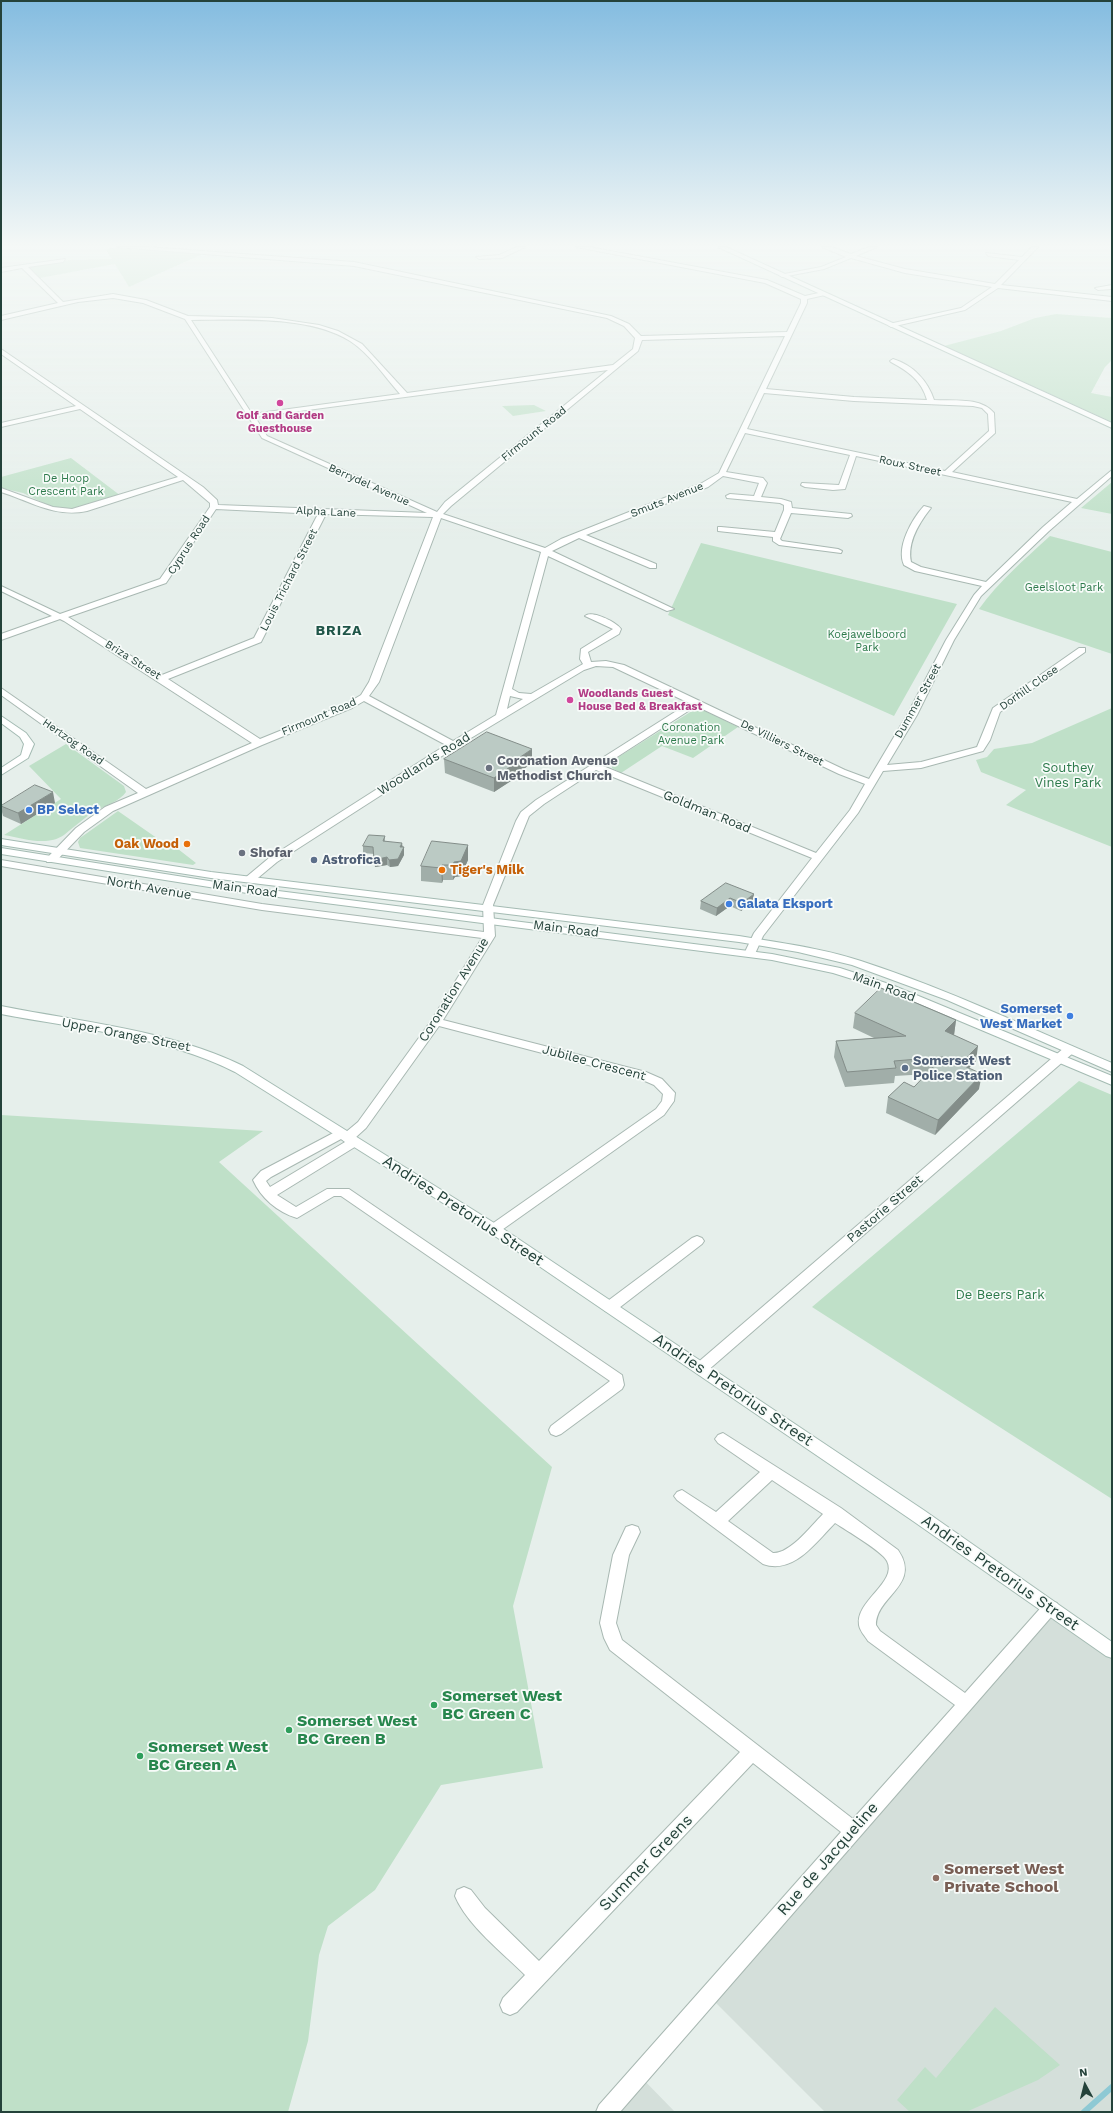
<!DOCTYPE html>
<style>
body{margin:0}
#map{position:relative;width:1113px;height:2113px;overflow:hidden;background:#e6efeb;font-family:"Work Sans",sans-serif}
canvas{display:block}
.frame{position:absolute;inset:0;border:2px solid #24423a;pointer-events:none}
.north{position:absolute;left:1065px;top:2065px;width:40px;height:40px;-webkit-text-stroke:3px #f7fbf9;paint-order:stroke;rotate:353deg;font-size:11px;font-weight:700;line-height:16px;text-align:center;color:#24423a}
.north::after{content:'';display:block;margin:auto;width:14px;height:18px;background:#24423a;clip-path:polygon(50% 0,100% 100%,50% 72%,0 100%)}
</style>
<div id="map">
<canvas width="1113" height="2113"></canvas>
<div class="frame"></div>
<div class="north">N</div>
</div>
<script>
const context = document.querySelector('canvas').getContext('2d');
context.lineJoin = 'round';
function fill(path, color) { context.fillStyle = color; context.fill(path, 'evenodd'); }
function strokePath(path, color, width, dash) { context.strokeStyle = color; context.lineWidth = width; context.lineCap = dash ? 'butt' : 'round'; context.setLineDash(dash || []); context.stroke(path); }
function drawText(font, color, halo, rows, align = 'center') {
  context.font = font + ' "Work Sans",sans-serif'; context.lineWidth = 3.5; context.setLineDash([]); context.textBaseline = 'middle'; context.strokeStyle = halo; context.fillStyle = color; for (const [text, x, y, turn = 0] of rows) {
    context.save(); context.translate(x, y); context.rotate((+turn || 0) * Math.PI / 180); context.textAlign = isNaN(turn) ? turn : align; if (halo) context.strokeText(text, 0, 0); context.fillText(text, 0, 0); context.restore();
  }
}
const built = new Path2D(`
 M1051 1608 1112 1651V2112H825L710 1997Z
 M638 2074 675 2112H605Z`);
const green = new Path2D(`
 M110 248 205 253 129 287 115 264 40 278 30 268C39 258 96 260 112 259L106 250Z
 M1056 314 1112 318V360L1105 367 1091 393 1112 397V422L944 346 1001 331 1035 318Z
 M534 405 546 411 513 416 502 406Z
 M71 458 121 496 74 509 52 507 23 493 1 488V477Z
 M1112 482V514L1081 508Z
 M1050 536 1112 552V654L979 609C999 581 1025 559 1050 536Z
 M701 543 957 604 894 716 668 615Z
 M1112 708V847L1006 805 1026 790 981 772 976 760 987 757 994 749 1032 743Z
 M692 711H705L738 727 693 758 662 746 621 773 612 768V761Z
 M66 744 124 786 126 792C120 801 105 806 95 811 84 818 74 827 64 835 47 847 22 838 4 835L61 799 29 766Z
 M118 811 174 850 178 849 196 863 193 865 80 848 78 842 80 838Z
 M1079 1081 1112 1095V1499L812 1307Z
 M1 1115 263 1131 219 1162 552 1467 513 1606 543 1768 441 1785 375 1890 328 1926 319 1955 308 2041 288 2112H1Z
 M995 2007 1060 2065 1038 2080 966 2112H910L897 2100 925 2067 936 2078Z`);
const stream = new Path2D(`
 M1084 2112 1112 2087`);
const street = new Path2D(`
 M117 247H146L354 262 611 316 629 324 641 336 787 332 801 303V299L765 283 576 247H589L767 280 805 296 823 292 825 295 807 299V303L766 389 854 397 927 400C922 381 908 371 891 362L890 361 893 359C913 365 928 381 934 400 954 401 981 397 994 413L995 433 952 472 1077 499 1112 470V476L1049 531 981 596 954 640 917 715 887 765 921 762 977 747 993 708 1079 648H1085V652L1000 712 990 740 983 751 921 768 883 771 858 813 763 936 754 956 750 957 744 954 754 933 812 858 596 770 544 804 529 816 493 905 495 936 443 1020 646 1072 662 1079 675 1093 674 1101 664 1115 499 1232H489L487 1229 489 1226 656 1109 662 1101 663 1094 654 1085 638 1078 439 1026 366 1128 355 1138 360 1142 358 1145 277 1195 296 1207 327 1189H349L622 1375 624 1385 622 1389 561 1434 556 1436 551 1434 549 1430 551 1426 610 1381 341 1196H334L297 1218C277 1212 261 1198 253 1180L261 1171 337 1131 341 1130 346 1132 358 1122 431 1021 482 938 262 910 1 866V860L262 904 484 932 483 905 516 821 521 812 536 800 689 703 613 667 596 666 584 670 456 747 277 862 253 882H245L244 880 245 878 269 858 446 745 364 701 352 708 262 745 113 811 84 832 55 862H47L46 860 47 858 76 828 105 807 138 793 1 695V688L146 789 252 743 64 621 60 619 1 640V634L52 616 1 591V586L60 614 160 579 210 507V503L183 480 87 511C55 518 30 501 1 492V488L53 507 72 509 178 477 80 409 1 427V423L76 406 1 354V349L203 487 217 500 218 505 427 513 262 438 185 319 143 303 113 298 78 302 1 320V316L58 303 22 268 1 272V268L65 259 63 262 28 267 63 302 113 294 146 300 188 316 272 318 319 325 338 331 362 344 407 393 613 365 633 349 635 338 624 326 607 318 354 266ZM191 320C239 320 308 315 350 341 370 354 384 376 400 394L252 414ZM785 336 719 473 702 483 561 539 545 548 443 514 451 506 638 351 642 340ZM608 370 445 502 437 512 267 436 255 417ZM764 393 854 401 973 406 982 408 988 414 989 431 945 471 747 429ZM745 433 850 455 839 485 802 483 801 485 805 487 833 490 845 489 856 456 1072 502 1043 527 986 582 921 567 911 562C907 542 919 523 931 508L924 506C912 519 896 547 904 565L915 571 982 586 974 595 946 640 907 715 869 779 845 770 624 665 606 661 591 662 588 652 619 634 621 629C616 622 592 610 585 616L613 629 581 649 580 659 583 664 531 694 519 693 512 689 548 556 667 611 674 609 552 551 579 538 650 568H656V564L586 535 708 487 723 476 759 483 754 496 730 494 726 496 727 498 780 503 784 505V510L775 532 721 527H718V531L773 537V541L779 545 841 553 842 551 838 549 782 541 780 539 791 513 848 518 852 516 851 514 792 508 791 502 781 499 761 497 767 483 763 478 726 472ZM216 509 318 514 254 638 162 675 68 617 166 583ZM326 514 433 517 369 682 361 695 346 704 260 739 168 679 261 642ZM441 518 541 552 496 715 453 741 369 696 379 682ZM510 696 523 699 507 709ZM696 706 839 774 865 784 850 810 816 853 603 766ZM341 1139 345 1142 270 1187 266 1181 271 1177Z
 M517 247H525L502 258 479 259 476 257 499 255Z
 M822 247H831L851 254 869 247H877L856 256 905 269 995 284 1019 260 988 256 986 253 1022 257 1032 247H1038L1001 285 1112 297V301L998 288 965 310 891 327 888 325 889 324 961 308 992 287 905 273 851 258 824 269 782 277 779 275 821 267 846 257Z
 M1112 285V289L1098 290 1095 288Z
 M1069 1046 1073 1047 1075 1050 1073 1053 706 1372 701 1374 696 1372 694 1368 696 1364 1065 1047Z
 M697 1236 702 1238 704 1241 702 1244 615 1311 610 1312 605 1311 603 1307 605 1303 692 1238Z
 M723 1433 841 1508 898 1550C922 1585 876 1596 876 1625L880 1631 965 1693 1045 1603 1051 1601 1057 1603 1059 1608 620 2112H596L599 2105 841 1832 753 1763 517 2012 510 2015 503 2012 500 2005 503 1998 525 1975C503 1953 467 1925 455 1896L457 1890 464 1887 471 1890 485 1908 539 1961 740 1752 610 1650 604 1638 600 1623 613 1555 626 1527 632 1525 638 1527 640 1532 629 1555 616 1623 622 1640 853 1819 955 1705 868 1641C865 1636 860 1631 859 1625 855 1601 898 1582 887 1561 883 1552 846 1530 835 1523 816 1542 794 1575 763 1564L677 1500 674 1496 677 1492 682 1490 716 1512 760 1472 718 1443 715 1439 718 1435ZM772 1480 823 1514C811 1526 790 1554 773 1553L728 1521Z`);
const secondary = new Path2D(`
 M718 247H726L1112 423V428Z
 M1 716 26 733 34 744 28 758 1 775V768L21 755 24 744 20 737 1 723Z
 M1 839 211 872 739 936C780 943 822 948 861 961 947 989 1029 1028 1112 1063V1072L947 1000 852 965 798 952 739 942 211 878 1 845Z
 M1 848 247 887 772 954 840 968 892 985 1112 1076V1085L884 989 833 973 772 960 247 893 1 854Z
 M1 1006C81 1022 170 1030 243 1066L499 1226 925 1511 1112 1642V1658L1106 1656 913 1521 489 1232 235 1072C164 1036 78 1029 1 1014Z`);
const wall = new Path2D(`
 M444 759 532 763 514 776V779L494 792 445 773Z
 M55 803 21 824 3 816 1 808V805Z
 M385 836V841L404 847V855L398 866 390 867 387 865 375 867 374 854 363 853V846Z
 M468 845V860L461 876 455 877 453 880H443L442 883 421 881V866Z
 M726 883 753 902 741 911 730 906 716 916 700 909 701 901Z
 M855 1013 956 1020 954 1035 976 1061 969 1068 979 1089 935 1135 886 1113 888 1097 914 1087 927 1074 895 1076 894 1083 845 1087 834 1057 836 1041 874 1038 853 1028Z`);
const shadedWall = new Path2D(`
 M532 749V763L514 776V779L494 792V778L510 764Z
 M53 792 55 803 21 824 18 813Z
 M402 843 403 849 404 847V855L398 866 390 867 389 860 400 847Z
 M468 845V860L461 876 455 877 453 880V865L454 862Z
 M387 857V865L375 867 374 860Z
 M442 865 443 880 442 883 441 868Z
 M754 894 753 902 741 911 742 903Z
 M730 898V906L716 916 717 908Z
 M956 1020 954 1035 945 1031Z
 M978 1046 976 1061 957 1080 960 1064Z
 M982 1074 979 1089 935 1135 938 1120Z`);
const building = new Path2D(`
 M487 732 532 749 510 764 513 765 494 778 444 759Z
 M35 785 53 792 18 813 1 806Z
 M369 835 385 836 383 841 402 843 400 847H404L398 859 389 860 387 857 374 860 373 847 363 846Z
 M432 841 468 845 461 861 454 862 453 865H442L441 868 421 866Z
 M726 883 754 894 742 903 730 898 717 908 701 901Z
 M881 988 956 1020 945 1031 978 1046 960 1064 982 1074 938 1120 888 1097 904 1082 914 1087 943 1057 894 1061 896 1068 847 1072 836 1041 906 1036 855 1013Z`);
const markers = [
 [280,403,4,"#d1479c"],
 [570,700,4,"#d1479c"],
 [489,768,4,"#6b7280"],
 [29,810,4,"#3f7fe0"],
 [187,844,4,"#e8710a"],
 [242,853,4,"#6b7280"],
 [314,860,4,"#5c6f8a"],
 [442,870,4,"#e8710a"],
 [729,904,4,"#3f7fe0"],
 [1070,1016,4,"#3f7fe0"],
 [905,1068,4,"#5c6f8a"],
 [434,1705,4,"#2e9e5b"],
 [289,1730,4,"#2e9e5b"],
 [140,1756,4,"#2e9e5b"],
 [936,1878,4,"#8d6e63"]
];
const farHotelnames = [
 ["Golf and Garden",280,416],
 ["Guesthouse",280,429],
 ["Woodlands Guest",578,694,"left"],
 ["House Bed & Breakfast",578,707,"left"]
];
const farStreetnames = [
 ["Firmount Road",534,434,-39],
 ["Roux Street",910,466,12],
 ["Berrydel Avenue",369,485,24],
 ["Smuts Avenue",667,500,-22],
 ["Alpha Lane",326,512,3],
 ["Cyprus Road",189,545,-57],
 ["Louis Trichard Street",289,580,-63],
 ["Briza Street",133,660,32],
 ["Dorhill Close",1029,688,-35],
 ["Dummer Street",918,701,-61],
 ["Firmount Road",319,717,-23],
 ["Hertzog Road",73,742,35],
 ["De Villiers Street",782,743,26]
];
const farParknames = [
 ["De Hoop",66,479],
 ["Crescent Park",66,492],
 ["Geelsloot Park",1064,588],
 ["Koejawelboord",867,635],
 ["Park",867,648],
 ["Coronation",691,728],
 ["Avenue Park",691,741]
];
const worshipNames = [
 ["Coronation Avenue",497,761],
 ["Methodist Church",497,776],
 ["Shofar",250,853]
];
const streetNames = [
 ["Woodlands Road",424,764,-32],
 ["Goldman Road",707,812,22],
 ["North Avenue",149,888,10],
 ["Main Road",245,889,8],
 ["Main Road",566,929,7],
 ["Main Road",884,987,20],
 ["Coronation Avenue",454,990,-58],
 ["Upper Orange Street",126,1035,11],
 ["Jubilee Crescent",594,1063,15],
 ["Pastorie Street",885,1209,-41]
];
const parkNames = [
 ["Southey",1068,768],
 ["Vines Park",1068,783],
 ["De Beers Park",1000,1295]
];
const shopNames = [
 ["BP Select",37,810],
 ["Galata Eksport",737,904],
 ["Somerset",1062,1009,"right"],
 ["West Market",1062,1024,"right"]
];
const foodNames = [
 ["Oak Wood",179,844],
 ["Tiger's Milk",450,870,"left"]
];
const serviceNames = [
 ["Astrofica",322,860],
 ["Somerset West",913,1061],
 ["Police Station",913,1076]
];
const farDistrictnames = [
 ["BRIZA",339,631]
];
const nearStreetnames = [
 ["Andries Pretorius Street",463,1211,33],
 ["Andries Pretorius Street",733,1390,34],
 ["Andries Pretorius Street",1000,1573,35],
 ["Rue de Jacqueline",828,1859,-49],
 ["Summer Greens",646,1863,-46]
];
const nearLeisurenames = [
 ["Somerset West",442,1696],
 ["BC Green C",442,1714],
 ["Somerset West",297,1721],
 ["BC Green B",297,1739],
 ["Somerset West",148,1747],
 ["BC Green A",148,1765]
];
const nearEducationnames = [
 ["Somerset West",944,1869],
 ["Private School",944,1887]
];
fill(built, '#d4dfda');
fill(green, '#bfe0c8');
strokePath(stream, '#8ec9d4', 6);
strokePath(street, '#a8b8b2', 2);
strokePath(secondary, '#a4bbb3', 2);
fill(street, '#fff');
fill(secondary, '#fff');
fill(wall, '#a1aea9');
fill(shadedWall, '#838d89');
fill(building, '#bbcac4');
strokePath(building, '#838d89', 1);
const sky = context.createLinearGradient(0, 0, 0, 543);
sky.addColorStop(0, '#84bce0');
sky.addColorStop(0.45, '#f4f8f6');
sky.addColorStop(1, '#f4f8f600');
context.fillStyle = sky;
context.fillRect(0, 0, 1113, 543);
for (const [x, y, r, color] of markers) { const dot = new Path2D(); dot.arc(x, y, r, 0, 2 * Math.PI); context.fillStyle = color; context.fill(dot); strokePath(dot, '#f7fbf9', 1.5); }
drawText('bold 11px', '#b23c85', '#f7fbf9', farHotelnames);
drawText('11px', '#24423a', '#f7fbf9', farStreetnames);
drawText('11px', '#2d7a4b', '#f7fbf9', farParknames);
drawText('bold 13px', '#5b616d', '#f7fbf9', worshipNames, 'left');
drawText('13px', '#24423a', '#f7fbf9', streetNames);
drawText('13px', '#2d7a4b', '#f7fbf9', parkNames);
drawText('bold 13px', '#366cbe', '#f7fbf9', shopNames, 'left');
drawText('bold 13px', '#c56008', '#f7fbf9', foodNames, 'right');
drawText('bold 13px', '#4e5e75', '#f7fbf9', serviceNames, 'left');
context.letterSpacing = '1px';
drawText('bold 14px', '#1f5548', '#f7fbf9', farDistrictnames);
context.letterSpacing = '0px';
drawText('16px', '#24423a', '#f7fbf9', nearStreetnames);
drawText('bold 16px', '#27864d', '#f7fbf9', nearLeisurenames, 'left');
drawText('bold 16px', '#785e54', '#f7fbf9', nearEducationnames, 'left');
</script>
